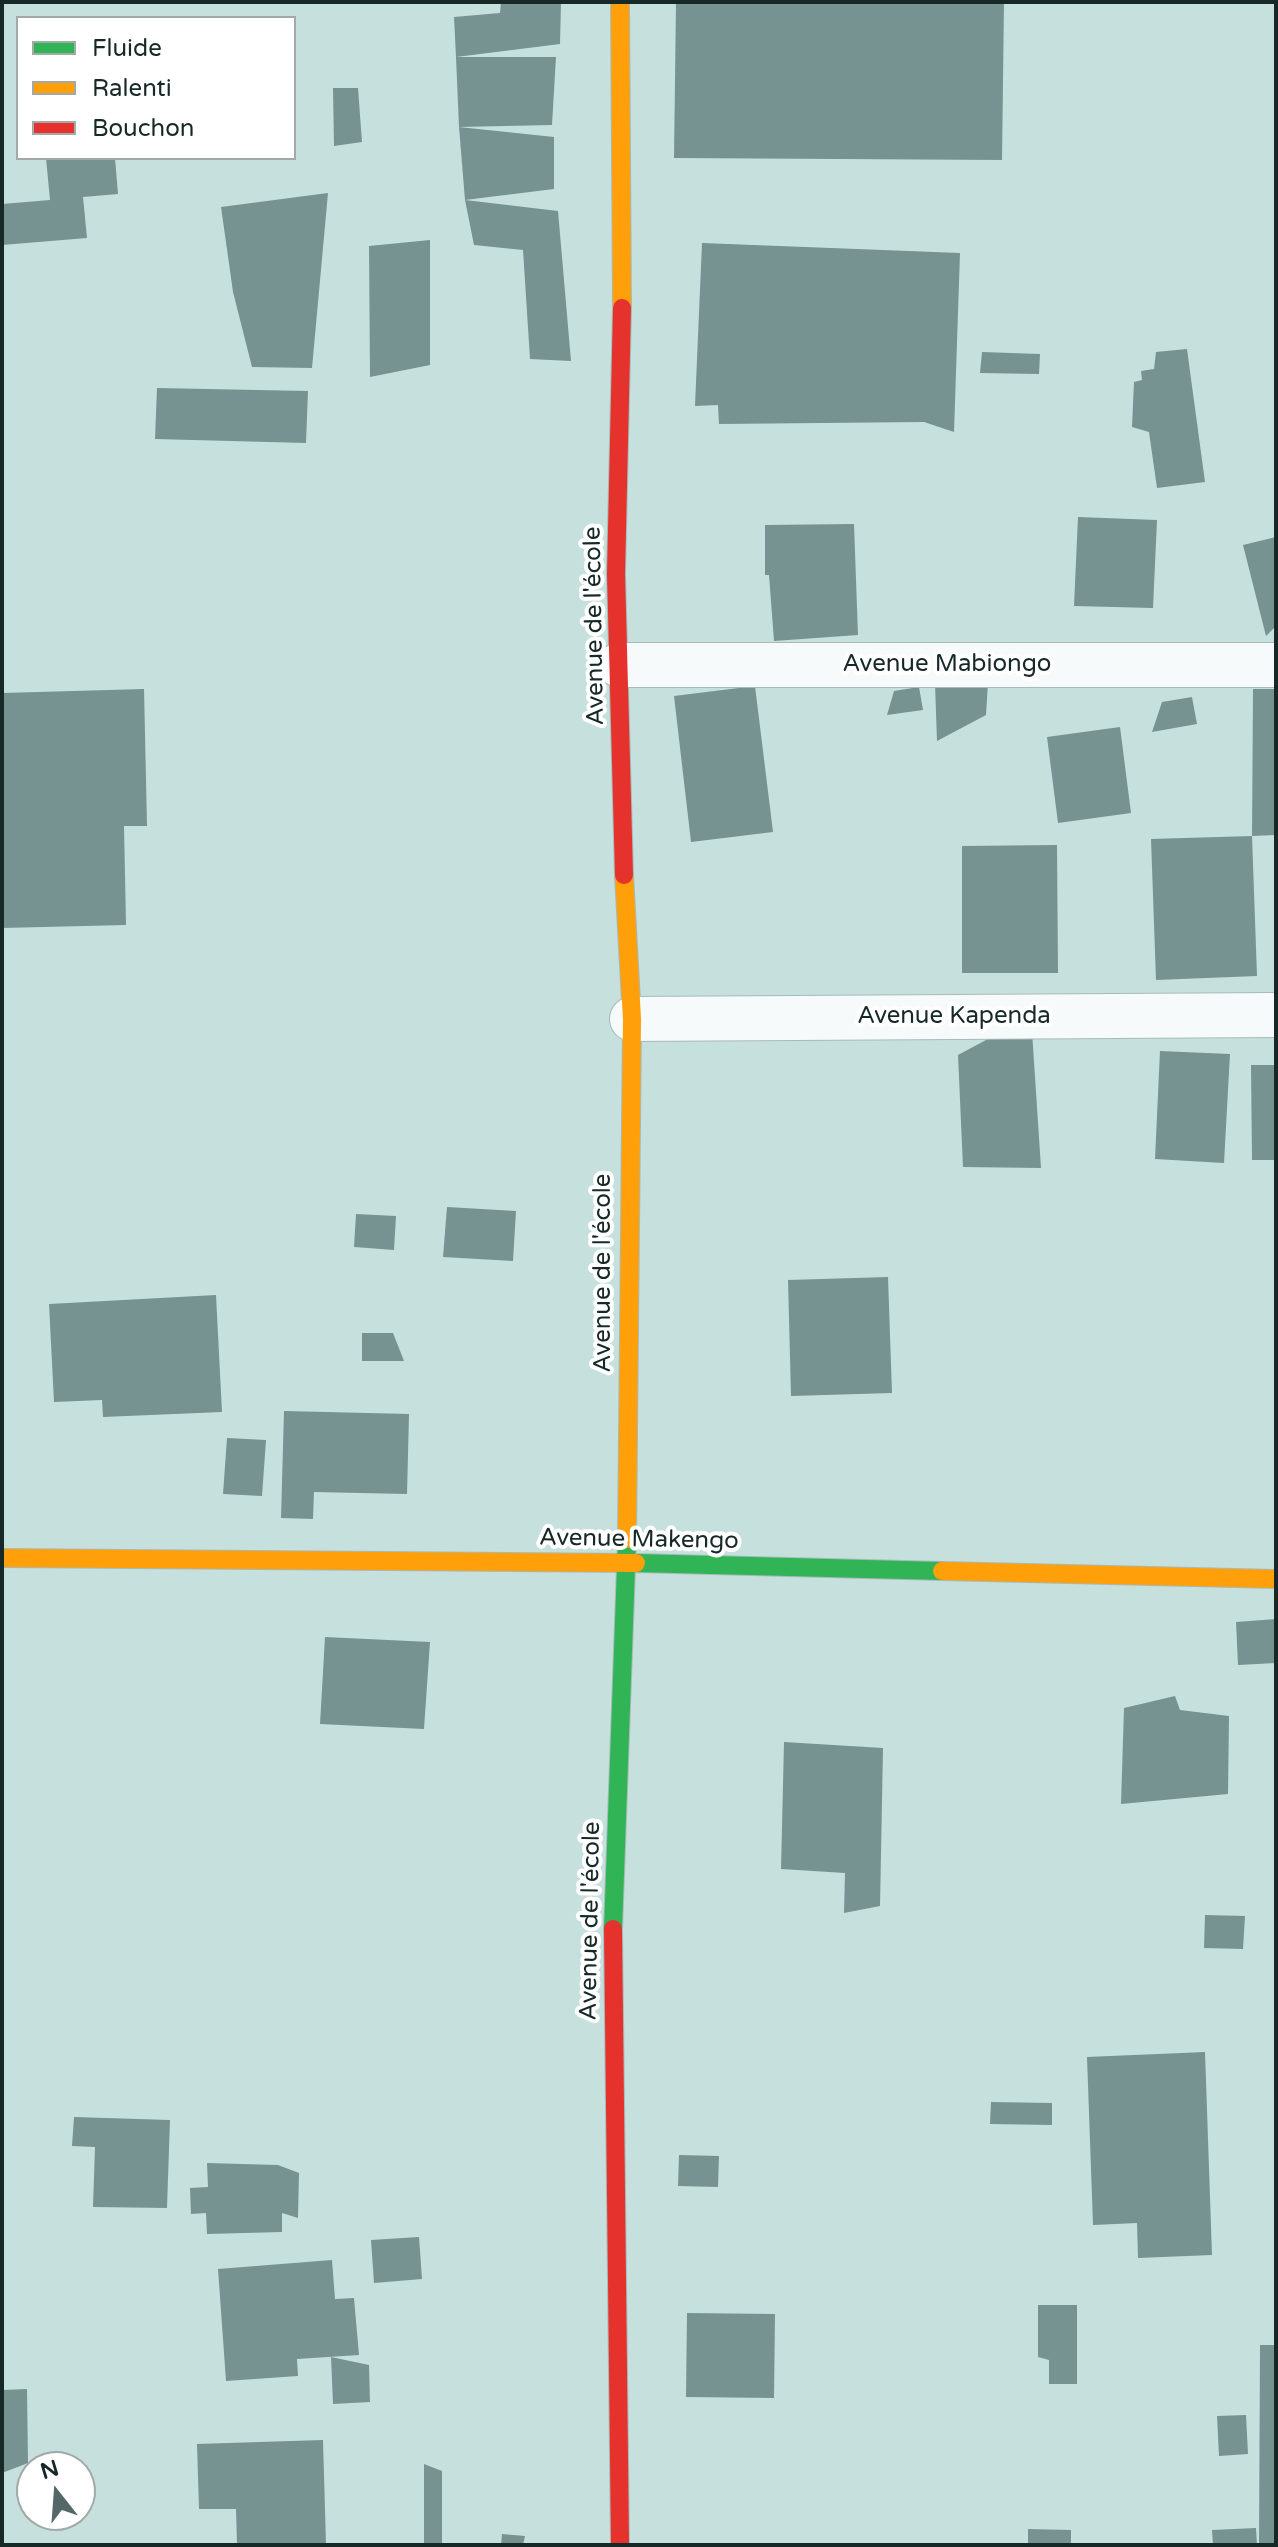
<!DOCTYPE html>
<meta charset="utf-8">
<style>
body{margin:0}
#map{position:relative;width:1278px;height:2547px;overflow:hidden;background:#c6e0de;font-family:"Varela Round",sans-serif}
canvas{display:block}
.frame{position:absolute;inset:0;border:4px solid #162927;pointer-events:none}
.legend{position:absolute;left:16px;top:16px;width:280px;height:144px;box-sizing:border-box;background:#fff;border:2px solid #a2a9a9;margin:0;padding:10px 14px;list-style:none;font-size:24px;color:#162927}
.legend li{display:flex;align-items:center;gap:16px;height:40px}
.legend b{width:40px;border:2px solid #a2a9a9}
.north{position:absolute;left:16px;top:2451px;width:80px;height:80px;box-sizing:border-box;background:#fff;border:2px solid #a2a9a9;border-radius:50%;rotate:343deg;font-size:22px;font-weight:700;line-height:32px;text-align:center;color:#162927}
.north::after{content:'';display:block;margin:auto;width:28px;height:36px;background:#546967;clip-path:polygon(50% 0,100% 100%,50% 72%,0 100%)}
</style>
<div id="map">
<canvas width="1278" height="2547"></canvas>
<div class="frame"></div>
<ul class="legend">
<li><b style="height:10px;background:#30b455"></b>Fluide</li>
<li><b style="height:10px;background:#ff9f0a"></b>Ralenti</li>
<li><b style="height:10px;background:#e5322d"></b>Bouchon</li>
</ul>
<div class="north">N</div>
</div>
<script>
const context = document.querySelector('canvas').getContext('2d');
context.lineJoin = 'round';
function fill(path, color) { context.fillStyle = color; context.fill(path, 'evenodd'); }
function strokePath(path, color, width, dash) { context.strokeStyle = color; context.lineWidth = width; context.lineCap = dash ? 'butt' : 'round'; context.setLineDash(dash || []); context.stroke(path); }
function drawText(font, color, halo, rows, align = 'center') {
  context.font = font + ' "Varela Round",sans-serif'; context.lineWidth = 8; context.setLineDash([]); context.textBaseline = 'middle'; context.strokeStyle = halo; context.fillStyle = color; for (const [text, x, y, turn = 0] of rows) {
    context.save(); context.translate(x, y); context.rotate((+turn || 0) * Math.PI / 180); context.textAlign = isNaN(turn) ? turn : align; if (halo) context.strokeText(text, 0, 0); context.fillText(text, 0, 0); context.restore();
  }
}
const building = new Path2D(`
 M501 2H561L560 44 456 57 454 17 500 13Z
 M676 2H1004L1002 160 674 158Z
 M456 57H556L552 125 459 127Z
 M333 88H358L362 142 334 146Z
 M459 127 554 137V189L465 200 558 211 571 361 530 359 523 250 474 245 465 200Z
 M46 158H115L118 194 83 197 87 238 2 245V204L50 200Z
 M328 193 312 368 252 367 233 292 221 207Z
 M430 240V365L370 377 369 246Z
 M702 243 960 253 954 432 924 422 719 424 718 405 695 406Z
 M1187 349 1205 482 1157 488 1149 432 1132 427 1134 382 1142 380 1141 371 1154 369 1156 352Z
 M982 352 1040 354 1039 374 980 373Z
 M157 388 308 391 306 443 155 439Z
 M1078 517 1157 520 1153 608 1074 606Z
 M854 524 858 635 774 641 769 575H765V525Z
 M1276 537V626L1266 636 1243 545Z
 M988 682 986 715 937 741 935 684Z
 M755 686 773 832 691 842 674 696Z
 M919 687 923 710 887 715 894 691Z
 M144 689 147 826H124L126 925 2 928V693Z
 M1253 689H1276V835L1252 836 1257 976 1156 980 1151 839 1252 836Z
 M1192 697 1197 724 1152 732 1162 702Z
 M1120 727 1131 813 1058 823 1047 737Z
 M1057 845 1058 973H962V846Z
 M1031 1016 1041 1168 963 1167 958 1055Z
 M1160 1051 1230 1054 1224 1163 1155 1159Z
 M1251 1065H1276V1160H1252Z
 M447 1207 516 1211 513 1261 443 1257Z
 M356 1214 396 1216 394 1250 354 1247Z
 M888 1277 892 1393 791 1396 788 1280Z
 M216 1295 222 1412 103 1417 102 1400 54 1402 49 1304Z
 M362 1333H393L404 1361H362Z
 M284 1411 409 1414 407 1494 314 1492 313 1519 281 1518Z
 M227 1438 266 1440 262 1496 223 1494Z
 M1276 1619V1663L1238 1665 1236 1622Z
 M325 1637 430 1642 424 1729 320 1724Z
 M1175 1696 1180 1710 1229 1716 1228 1794 1121 1804 1124 1708Z
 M784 1742 883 1748 880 1906 844 1913 845 1873 781 1869Z
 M1205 1915 1245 1916 1243 1949 1204 1948Z
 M1205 2052 1212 2255 1138 2258 1137 2223 1093 2225 1087 2057Z
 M991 2102 1052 2103V2125L990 2124Z
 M74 2117 170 2120 167 2208 93 2207 95 2147 72 2146Z
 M679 2155 719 2156 718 2187 678 2186Z
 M207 2163 278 2165 299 2173 298 2218 282 2213V2232L207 2234 206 2213 191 2214 190 2188 208 2187Z
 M419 2237 422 2279 374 2283 371 2240Z
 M332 2260 335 2299 354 2298 359 2355 297 2359 298 2376 226 2381 218 2269Z
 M1038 2305H1077V2384H1049V2360L1038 2357Z
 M687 2313 775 2314 774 2398 686 2397Z
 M1260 2345H1276V2545H1259Z
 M331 2357 369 2365 370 2402 333 2404Z
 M27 2389 28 2463 2 2473V2390Z
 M1246 2415 1248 2454 1219 2456 1217 2416Z
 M323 2440 326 2545H237L236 2509H199L197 2444Z
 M424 2464 442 2471V2545H424Z
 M1256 2528 1257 2545H1213L1212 2530Z
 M1028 2529 1071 2530V2545H1028Z
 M502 2534 525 2536 523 2545H501Z`);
const street = new Path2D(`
 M619 665H1276
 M632 1019 1276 1015`);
const fast = new Path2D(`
 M636 1563 942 1571
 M613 1929 627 1539`);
const slow = new Path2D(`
 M620 2 622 308
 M624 875 632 1019 627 1539
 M2 1558 636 1563
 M942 1571 1276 1579`);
const jam = new Path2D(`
 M622 308 616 574 624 875
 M613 1929 620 2545`);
const streetNames = [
 ["Avenue de l'école",595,626,-91],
 ["Avenue Mabiongo",947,665],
 ["Avenue Kapenda",954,1017],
 ["Avenue de l'école",604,1273,-90],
 ["Avenue Makengo",639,1540,1],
 ["Avenue de l'école",591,1921,-89]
];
fill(building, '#769391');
strokePath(street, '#a6bbb9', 46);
strokePath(fast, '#a6bbb9', 20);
strokePath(slow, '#a6bbb9', 20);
strokePath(jam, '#a6bbb9', 20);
strokePath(street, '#f6fafa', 44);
strokePath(fast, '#30b455', 18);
strokePath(slow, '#ff9f0a', 18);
strokePath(jam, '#e5322d', 18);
drawText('24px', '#162927', '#fff', streetNames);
</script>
